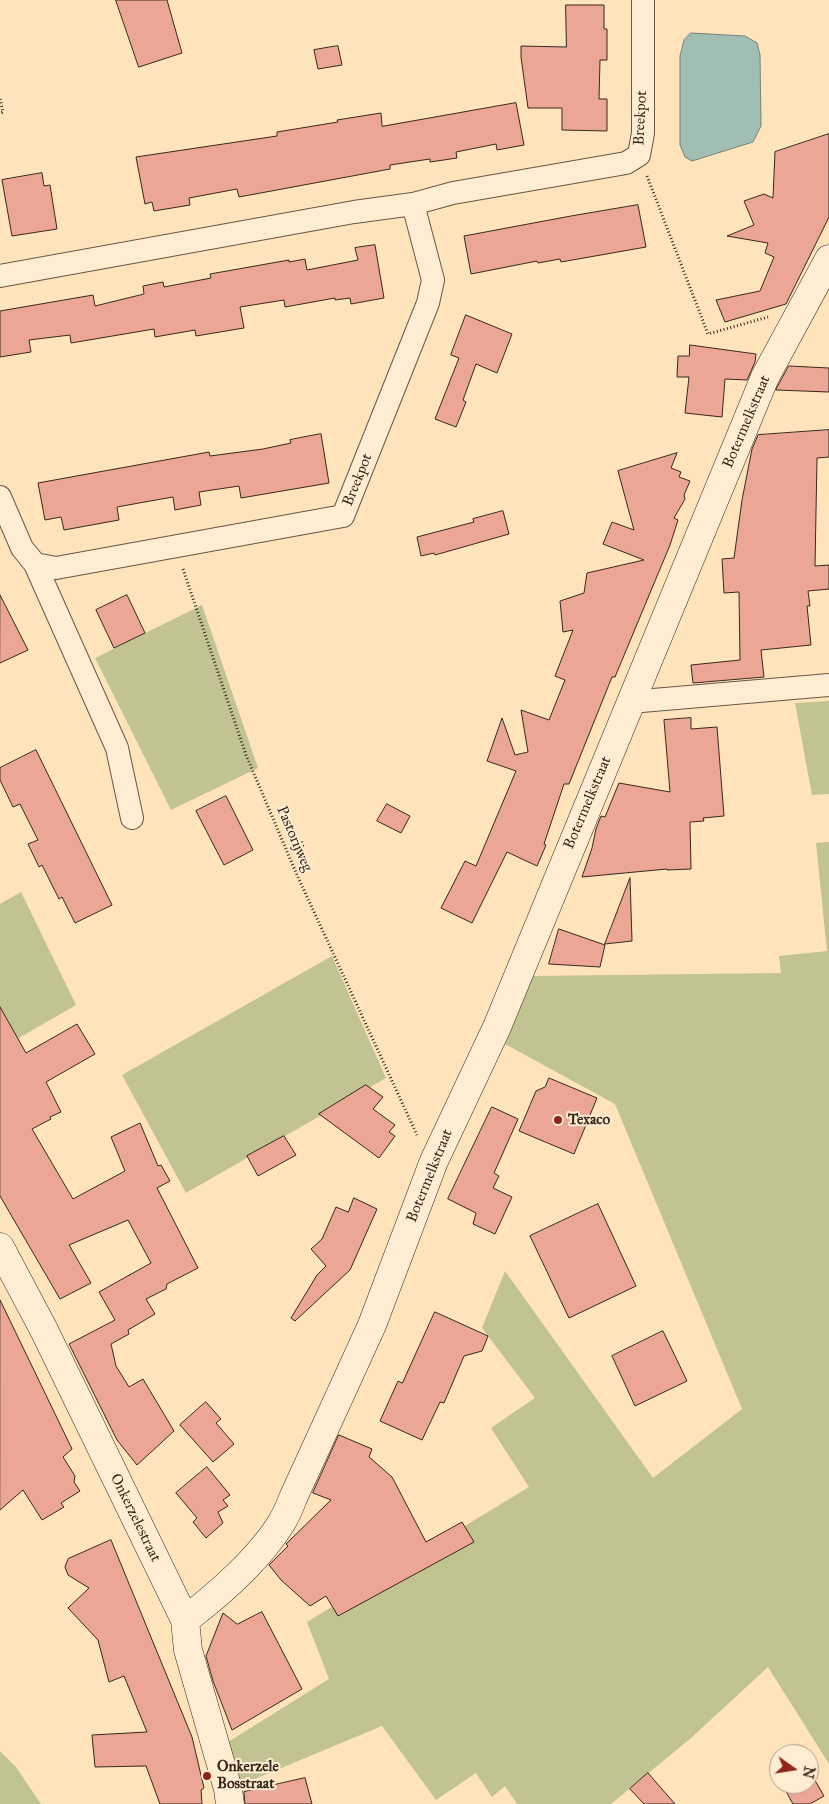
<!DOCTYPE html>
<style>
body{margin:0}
#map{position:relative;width:829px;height:1804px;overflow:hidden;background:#ffe3bb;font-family:"IM FELL Great Primer",serif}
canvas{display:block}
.north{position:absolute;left:769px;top:1744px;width:50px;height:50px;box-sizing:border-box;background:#ffedd3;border:1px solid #af9e8b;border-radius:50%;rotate:103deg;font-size:14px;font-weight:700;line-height:20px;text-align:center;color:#37281e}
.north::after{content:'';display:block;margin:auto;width:18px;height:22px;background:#8f2418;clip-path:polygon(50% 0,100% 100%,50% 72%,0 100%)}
</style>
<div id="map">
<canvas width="829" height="1804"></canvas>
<div class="north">N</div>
</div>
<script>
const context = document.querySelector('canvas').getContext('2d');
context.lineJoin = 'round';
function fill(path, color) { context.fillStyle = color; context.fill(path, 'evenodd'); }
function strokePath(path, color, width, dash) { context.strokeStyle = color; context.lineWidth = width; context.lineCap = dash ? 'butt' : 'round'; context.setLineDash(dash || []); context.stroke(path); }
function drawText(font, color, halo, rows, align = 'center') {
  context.font = font + ' "IM FELL Great Primer",serif'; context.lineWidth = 4; context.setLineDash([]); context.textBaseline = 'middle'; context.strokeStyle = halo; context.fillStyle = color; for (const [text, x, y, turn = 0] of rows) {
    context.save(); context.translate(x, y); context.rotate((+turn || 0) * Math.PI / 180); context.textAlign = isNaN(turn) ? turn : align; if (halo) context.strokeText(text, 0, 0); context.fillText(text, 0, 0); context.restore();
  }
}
const green = new Path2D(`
 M202 605 258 768 171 810 95 658Z
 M829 701V794L812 795 795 703Z
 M829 842V1764L768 1667 691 1738 611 1804H517L505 1786 492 1797 476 1773 436 1800 382 1726 238 1786 228 1742 329 1679 307 1622 529 1487 491 1428 535 1398 482 1328 505 1271 653 1478 742 1409 615 1104 505 1044 533 976 781 973 779 956 827 951 816 843Z
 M21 892 76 1005 0 1049V904Z
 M332 956 386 1078 186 1193 122 1075Z
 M0 1751 16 1767 41 1804H0Z`);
const water = new Path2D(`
 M691 33 745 36 757 43 760 55 761 126 753 142 692 161 685 157 680 145V56L684 40Z`);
const building = new Path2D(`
 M116 0H167L182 53 139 67Z
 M566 5H604V29H607V60H600L599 99H607V131L562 130V108H528L521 57V46L566 47Z
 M338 46 342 65 318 69 314 50Z
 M516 103 524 145 497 150 496 144 456 152 457 158 430 162V159L390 165V169L239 197 237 189 189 198 190 205 154 211 152 202 145 204 136 157 277 136V132L338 122 337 120 381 113 382 126Z
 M829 134V217L786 304 725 322 716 300 760 291 774 257 765 253 768 243 727 236 754 225 744 201 764 194 773 198 775 152Z
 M42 173 44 186 50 185 57 229 12 236 2 180Z
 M638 205 646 247 561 262 560 259 538 263 537 261 471 274 464 236 571 216Z
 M375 245 384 298 351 304 350 298 335 300V298L285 307 284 300 240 307 244 328 196 336 195 330 155 337 154 329 71 343 70 335 29 340 31 352 0 357V311L93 295 95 306 144 294 143 286 163 282 164 287 211 278 210 274 289 260V262L305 259 307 270 358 260 355 248Z
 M466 315 512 334 497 373 476 364 463 400 466 402 456 427 435 419 459 358 451 355Z
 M690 345 756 354 755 362 747 380 725 379 722 417 685 413 689 377H677L678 356H689Z
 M789 366 829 368V392L776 390Z
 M829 430V457L817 458 815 566 829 565V589L808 591 810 606H807L811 645 761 650 764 677 693 683 691 665 740 660 739 592 724 593 722 559 734 558 742 500 752 449 758 435Z
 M321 434 329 483 241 498 239 486 199 492 201 505 175 510 173 497 139 503 117 507 119 520 64 530 61 517 45 520 38 483 209 452 210 456 263 449 291 443 290 440Z
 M677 453 671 468 681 472 679 477 690 481 684 495 685 499 674 518 678 520 670 545 615 677H612L569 784H564L544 844 546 845 537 866 507 852 472 923 441 908 465 861 476 866 516 771 487 761 502 718 515 755 528 752 521 710 549 720 565 680 555 676 573 630 563 632 560 601 584 593 587 573 644 560 603 544 612 522 634 530 618 471Z
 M503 511 509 534 435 555 434 553 421 556 417 537 474 522 473 519Z
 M0 595 28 650 0 663Z
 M127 595 145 633 114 648 96 610Z
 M691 718V729L717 727 724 816 703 818 704 821 690 822 691 869 667 870V869L582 877 592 848 596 829 601 816 605 817 619 783 670 792 664 720Z
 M36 750 112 905 75 923 62 897 59 899 42 865 39 867 28 844 38 840 20 804 13 807 0 780V768Z
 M226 796 253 850 224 865 196 811Z
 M387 804 410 816 401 833 377 821Z
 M630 878 632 941 605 944Z
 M559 929 605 945 600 967 549 964Z
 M0 1007 26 1053 77 1024 95 1054 46 1082 61 1112 50 1117 51 1119 32 1129 73 1199 125 1171 111 1137 140 1123 158 1166 161 1165 170 1181 157 1188 198 1268 167 1284 166 1289 146 1299 155 1314 128 1330 129 1334 111 1344 116 1366 129 1387 143 1379 174 1431 137 1465 117 1440 69 1344 115 1320 99 1292 151 1263 128 1220 69 1245 91 1283 60 1299 0 1196Z
 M549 1078 597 1098 574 1154 519 1131 536 1091 545 1087Z
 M366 1085 383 1097 373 1109 395 1125 389 1132 395 1136 379 1158 319 1114Z
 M492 1107 518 1119 494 1173 499 1176 493 1188 512 1197 495 1234 473 1224 476 1213 448 1199Z
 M284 1136 296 1155 258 1176 247 1156Z
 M354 1198 377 1209 350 1270 295 1321 291 1318 317 1275 326 1266 311 1249 322 1239 336 1207 348 1212Z
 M598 1204 636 1286 569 1318 530 1236Z
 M0 1300 72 1449 63 1457 75 1476 74 1482 80 1491 61 1503 64 1507 42 1520 23 1490 0 1510Z
 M435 1312 488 1336 482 1351 464 1356 444 1403 440 1402 422 1440 380 1421 398 1381 402 1383Z
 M663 1331 687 1381 635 1406 612 1356Z
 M206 1402 221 1419 216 1423 234 1444 213 1462 180 1425Z
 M339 1435 372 1449 369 1457 392 1477 426 1542 462 1522 474 1542 338 1616 326 1596 310 1606 281 1580 269 1565 288 1546 286 1544 331 1500 313 1493Z
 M207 1467 230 1495 223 1500 228 1506 218 1512 223 1523 206 1538 193 1522 197 1518 176 1493Z
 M111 1540 192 1737 204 1788 201 1790 202 1804H160L146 1766 95 1767 92 1735 147 1732 124 1676 109 1682 98 1640 68 1608 89 1588 68 1575 65 1567 68 1559Z
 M262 1612 302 1689 232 1730 213 1681 206 1656 223 1613 237 1624Z
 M809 1770 824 1796 810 1804H793L782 1784H809Z
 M648 1773 675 1804H644L630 1789Z
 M305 1778 312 1804H245L244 1792Z`);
const path = new Path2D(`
 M0 99 3 112 0 114
 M647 176 708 334 768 317
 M183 569 246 755 297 875 417 1135`);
const street = new Path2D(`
 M0 276 354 212 413 204 453 193 626 163 639 155 643 133V0
 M0 497 22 548 35 564 56 568 343 516 428 303 433 280 413 204
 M35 564 117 748 132 818
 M630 702 829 685`);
const secondary = new Path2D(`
 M0 1247 44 1330 185 1620 188 1650 228 1789 230 1804
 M185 1620C218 1595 260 1558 282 1522 286 1515 290 1506 293 1498L372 1325 434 1161 497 1027 765 377 829 259`);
const markers = [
 [558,1120,5,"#8f2418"],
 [207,1776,5,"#8f2418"]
];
const streetNames = [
 ["Breekpot",641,118,-87],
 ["Botermelkstraat",747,422,-67],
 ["Breekpot",358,480,-68],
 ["Botermelkstraat",588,803,-67],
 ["Pastorijweg",294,839,67],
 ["Botermelkstraat",430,1176,-68],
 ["Onkerzelestraat",135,1518,64]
];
const poiNames = [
 ["Texaco",568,1120],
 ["Onkerzele",217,1767],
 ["Bosstraat",217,1784]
];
fill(green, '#c1c390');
fill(water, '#a0beb4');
strokePath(water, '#768278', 1);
fill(building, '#eca696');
strokePath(building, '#37281e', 1);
strokePath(street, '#695745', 24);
strokePath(secondary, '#37281e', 29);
strokePath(path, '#37281e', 3, [1, 2.5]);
strokePath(street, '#ffedd3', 22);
strokePath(secondary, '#ffedd3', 28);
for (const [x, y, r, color] of markers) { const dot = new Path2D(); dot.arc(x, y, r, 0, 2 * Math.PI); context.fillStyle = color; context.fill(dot); strokePath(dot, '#ffedd3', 2); }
drawText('15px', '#37281e', '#ffedd3', streetNames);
drawText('bold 15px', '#37281e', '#ffedd3', poiNames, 'left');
</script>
